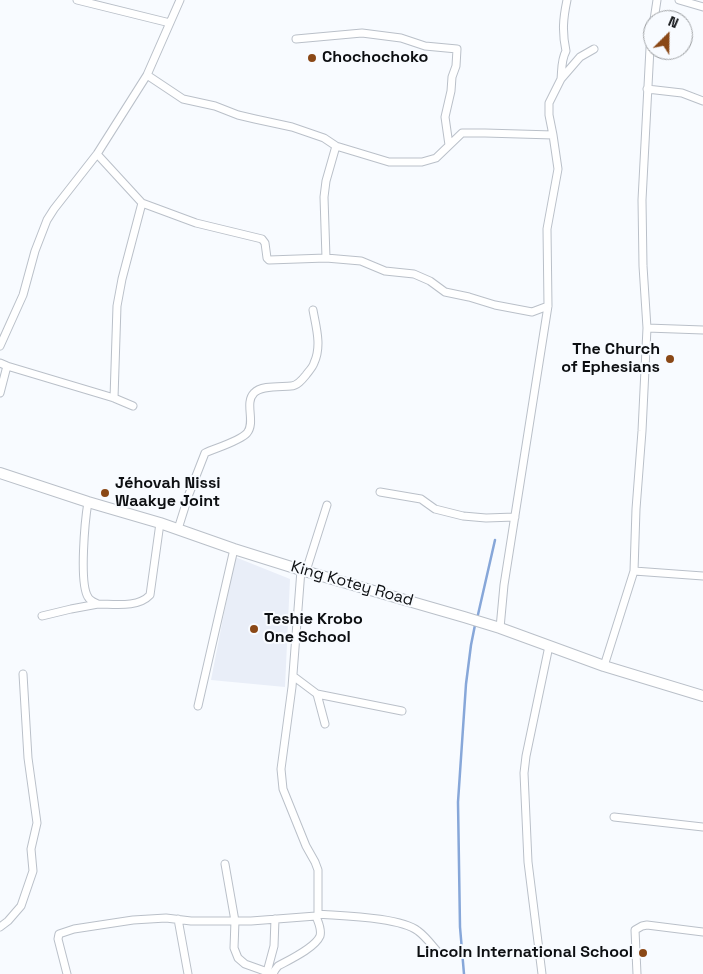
<!DOCTYPE html>
<meta charset="utf-8">
<style>
body{margin:0}
#map{position:relative;width:703px;height:974px;overflow:hidden;background:#f8fbff;font-family:"Space Grotesk",sans-serif}
canvas{display:block}
.north{position:absolute;left:643px;top:10px;width:50px;height:50px;box-sizing:border-box;background:#f8fbff;border:1px solid #9a9da0;border-radius:50%;rotate:23deg;font-size:14px;font-weight:700;line-height:20px;text-align:center;color:#0d0f12}
.north::after{content:'';display:block;margin:auto;width:18px;height:22px;background:#8a4816;clip-path:polygon(50% 0,100% 100%,50% 72%,0 100%)}
</style>
<div id="map">
<canvas width="703" height="974"></canvas>
<div class="north">N</div>
</div>
<script>
const context = document.querySelector('canvas').getContext('2d');
context.lineJoin = 'round';
function fill(path, color) { context.fillStyle = color; context.fill(path, 'evenodd'); }
function strokePath(path, color, width, dash) { context.strokeStyle = color; context.lineWidth = width; context.lineCap = dash ? 'butt' : 'round'; context.setLineDash(dash || []); context.stroke(path); }
function drawText(font, color, halo, rows, align = 'center') {
  context.font = font + ' "Space Grotesk",sans-serif'; context.lineWidth = 4; context.setLineDash([]); context.textBaseline = 'middle'; context.strokeStyle = halo; context.fillStyle = color; for (const [text, x, y, turn = 0] of rows) {
    context.save(); context.translate(x, y); context.rotate((+turn || 0) * Math.PI / 180); context.textAlign = isNaN(turn) ? turn : align; if (halo) context.strokeText(text, 0, 0); context.fillText(text, 0, 0); context.restore();
  }
}
const built = new Path2D(`
 M235 557 290 579 285 687 211 680Z`);
const stream = new Path2D(`
 M477 619 495 540
 M464 974 460 927 458 802 466 684 471 645 475 625`);
const street = new Path2D(`
 M77 0 170 23
 M679 0 703 7
 M654 20 657 0
 M653 29 650 48 642 200 643 266 647 328 703 330
 M296 39 362 33 401 38 425 46 457 49 456 66 452 77 451 91 445 117 449 145
 M147 75 183 99 215 106 238 115 255 119 292 127 324 138 336 146 389 162H422L436 158 462 133H485L553 135
 M561 79C562 70 561 60 566 51 562 32 563 19 567 0
 M647 89 682 93 703 101
 M97 154 142 203 196 223 262 239 265 243 267 258 269 260 326 258 361 261 385 271 414 274 430 281 445 292 469 297 495 305 532 312 548 306
 M326 258 324 197 326 181 336 146
 M0 346 23 295 35 251 47 220 54 209 97 154 147 75 180 0
 M0 363 7 366 114 398 133 406
 M0 393 7 366
 M114 398 117 306 122 279 142 203
 M380 492 421 499 435 509 463 516 486 518 515 517
 M178 529 189 494 205 453C216 448 240 441 247 433 256 422 244 403 254 393 261 385 281 387 291 386 297 386 302 380 306 375 308 372 313 367 314 363 322 346 316 327 313 310
 M306 571 327 505
 M634 571 703 576
 M98 604C114 604 138 608 150 595L160 523
 M42 616 71 609 98 604C94 602 90 601 88 597 79 583 85 520 88 502
 M500 628 504 585 548 306 547 229 558 169 553 135 549 115V103L561 79 580 57 594 49
 M604 666 634 571 636 509 642 431 647 328
 M293 676 317 694 402 711
 M317 694 325 724
 M198 706 234 549
 M614 817 703 827
 M225 864 235 921 234 948 238 958 245 964 273 974
 M318 914C342 916 400 917 418 931 425 936 431 944 437 951
 M178 919 188 974
 M0 927 8 921 21 906 33 871 31 849 37 823 28 758 23 674
 M267 972 274 946 275 919
 M67 974 58 939 59 934 74 929 133 920 166 918 191 921H251L316 916 318 914V870L315 862 306 846 283 789 281 769 292 687 301 570
 M273 974 275 970 278 966C289 960 315 948 320 936 322 929 318 922 316 916
 M542 974 528 862 524 773 526 756 549 646
 M637 974 635 930 642 926 647 925 703 932`);
const secondary = new Path2D(`
 M0 473 88 502 160 523 234 549 301 570 464 617 500 628 604 666 703 696`);
const markers = [
 [312,58,5,"#8a4816"],
 [670,359,5,"#8a4816"],
 [105,493,5,"#8a4816"],
 [254,629,5,"#8a4816"],
 [643,953,5,"#8a4816"]
];
const poiNames = [
 ["Chochochoko",322,58],
 ["The Church",660,350,"right"],
 ["of Ephesians",660,368,"right"],
 ["Jéhovah Nissi",115,484],
 ["Waakye Joint",115,502],
 ["Teshie Krobo",264,620],
 ["One School",264,638],
 ["Lincoln International School",633,953,"right"]
];
const streetNames = [
 ["King Kotey Road",352,584,16]
];
fill(built, '#e9eef8');
strokePath(stream, '#87a7d9', 2.5);
strokePath(street, '#bac0c9', 9);
strokePath(secondary, '#bac0c9', 12);
strokePath(street, '#fff', 7);
strokePath(secondary, '#fff', 10);
for (const [x, y, r, color] of markers) { const dot = new Path2D(); dot.arc(x, y, r, 0, 2 * Math.PI); context.fillStyle = color; context.fill(dot); strokePath(dot, '#f8fbff', 2); }
drawText('bold 16px', '#0d0f12', '#f8fbff', poiNames, 'left');
drawText('16px', '#0d0f12', '#f8fbff', streetNames);
</script>
